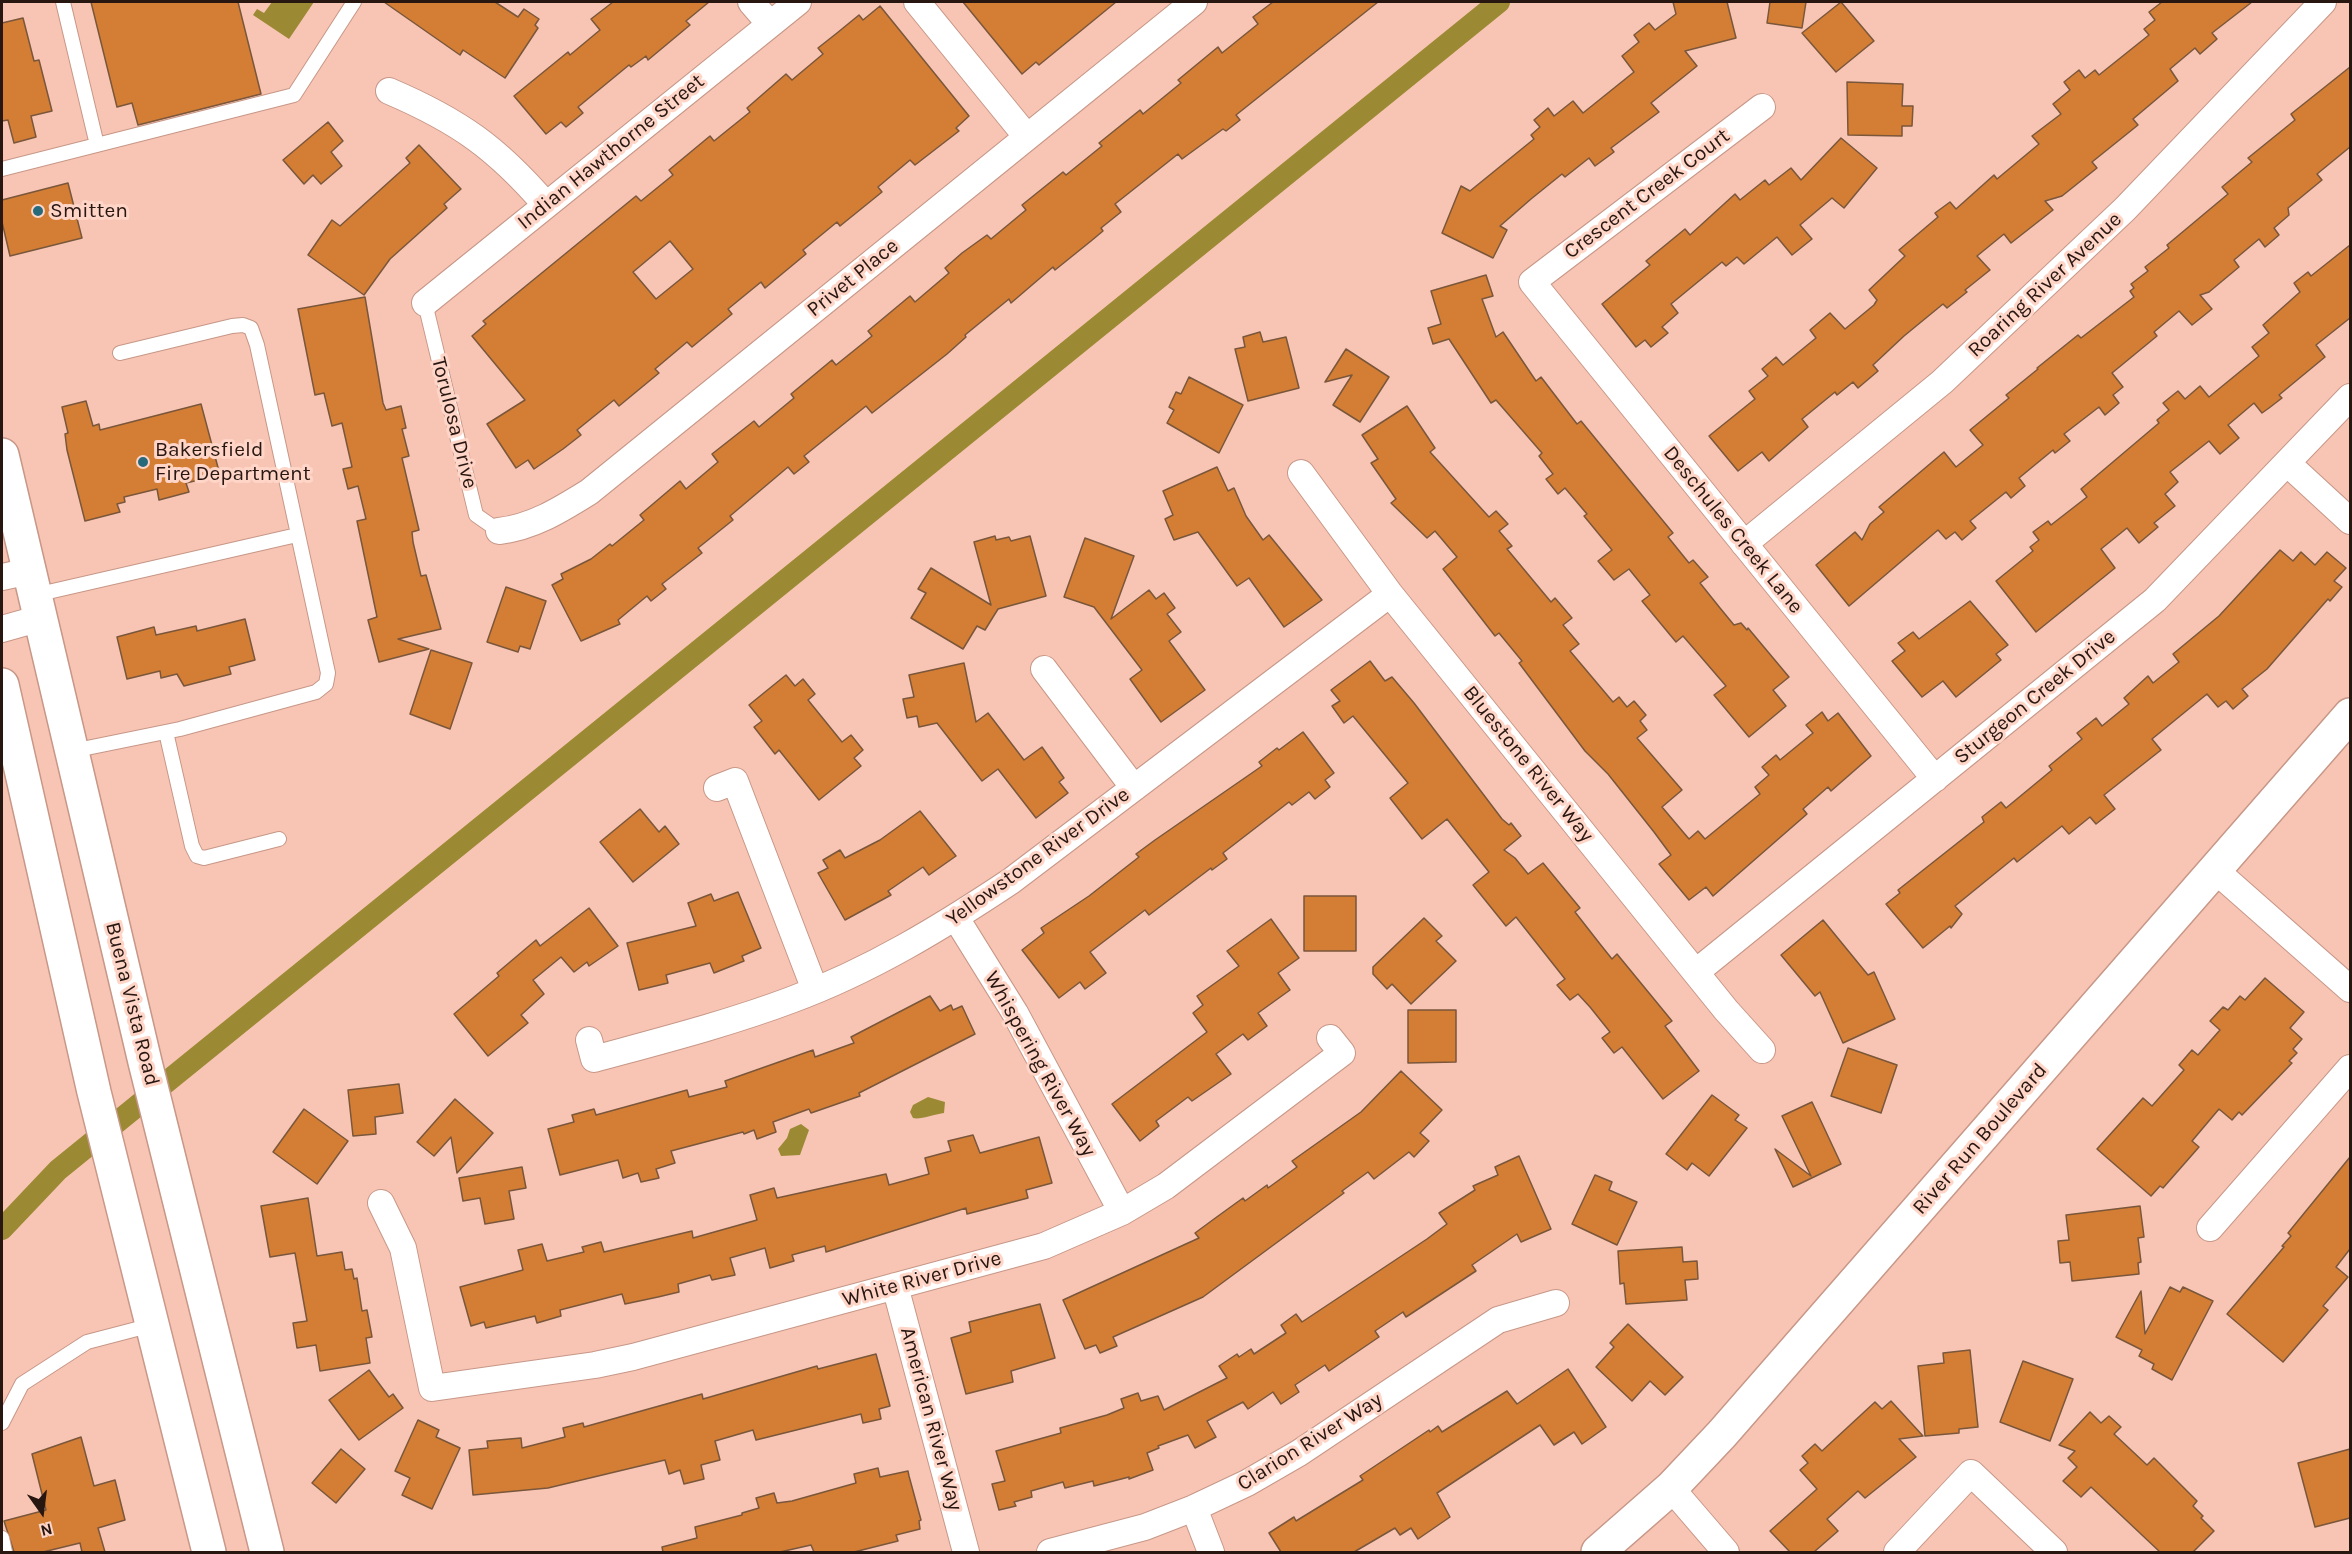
<!DOCTYPE html>
<style>
body{margin:0}
#map{position:relative;width:2352px;height:1554px;overflow:hidden;background:#f8c5b5;font-family:Karla,sans-serif}
canvas{display:block}
.frame{position:absolute;inset:0;border:3px solid #281611;pointer-events:none}
.north{position:absolute;left:12px;top:1482px;width:60px;height:60px;-webkit-text-stroke:4px #fed5c7;paint-order:stroke;rotate:166deg;font-size:16px;font-weight:700;line-height:24px;text-align:center;color:#281611}
.north::after{content:'';display:block;margin:auto;width:21px;height:27px;background:#281611;clip-path:polygon(50% 0,100% 100%,50% 72%,0 100%)}
</style>
<div id="map">
<canvas width="2352" height="1554"></canvas>
<div class="frame"></div>
<div class="north">N</div>
</div>
<script>
const context = document.querySelector('canvas').getContext('2d');
context.lineJoin = 'round';
function fill(path, color) { context.fillStyle = color; context.fill(path, 'evenodd'); }
function strokePath(path, color, width, dash) { context.strokeStyle = color; context.lineWidth = width; context.lineCap = dash ? 'butt' : 'round'; context.setLineDash(dash || []); context.stroke(path); }
function drawText(font, color, halo, rows, align = 'center') {
  context.font = font + ' Karla,sans-serif'; context.lineWidth = 6; context.setLineDash([]); context.textBaseline = 'middle'; context.strokeStyle = halo; context.fillStyle = color; for (const [text, x, y, turn = 0] of rows) {
    context.save(); context.translate(x, y); context.rotate((+turn || 0) * Math.PI / 180); context.textAlign = isNaN(turn) ? turn : align; if (halo) context.strokeText(text, 0, 0); context.fillText(text, 0, 0); context.restore();
  }
}
const water = new Path2D(`
 M272 2H314L289 39 253 15 257 9 264 13Z
 M928 1097 945 1102 944 1113C936 1114 919 1120 913 1118L910 1112 913 1105Z
 M801 1124 809 1130 800 1155 781 1156 778 1149 787 1138 790 1129Z`);
const canal = new Path2D(`
 M2 1229 58 1170 1499 2`);
const building = new Path2D(`
 M91 2H238L261 94 138 125 132 103 117 107Z
 M384 2H495L518 17 524 9 539 19 535 25 538 28 505 78 463 50 460 55Z
 M613 2H709L686 21 690 25 648 60 646 56 631 67 629 65 578 107 583 113 566 127 561 122 546 134 514 96 568 52 570 55 600 30 591 19Z
 M963 2H1116L1039 65 1036 62 1022 74Z
 M1273 2H1378L1236 115 1240 120 1226 131 1223 129 1182 159 1178 154 1115 204 1121 212 1101 228 1103 231 1091 241 1055 270 1053 267 1011 303 1009 299 965 335 966 337 947 354 872 413 866 406 804 456 809 462 794 474 788 467 730 516 733 520 698 548 702 553 662 584 666 589 651 601 647 596 618 620 620 624 581 641 552 585 563 579 561 574 591 559 610 544 612 546 644 520 640 515 680 481 686 489 718 462 712 454 754 421 759 427 794 398 791 394 832 360 836 365 872 336 868 331 910 296 915 302 949 273 945 268 962 253 987 235 991 239 1026 210 1022 205 1063 172 1066 175 1102 146 1099 143 1140 110 1143 114 1181 83 1178 80 1218 47 1222 53 1258 24 1253 17Z
 M1673 2H1727L1736 38 1685 51 1697 66 1651 103 1659 112 1611 148 1614 152 1595 166 1589 158 1565 177 1562 174 1531 199 1500 226 1507 230 1493 258 1442 233 1461 186 1470 191 1534 139 1531 135 1540 127 1534 120 1548 108 1554 116 1573 101 1583 113 1634 72 1622 56 1639 42 1634 35 1649 23 1655 30 1676 14Z
 M1770 2H1806L1802 28 1767 23Z
 M1841 2 1874 41 1836 72 1802 33Z
 M2162 2H2252L2212 33 2217 39 2200 54 2195 48 2170 69 2178 81 2133 119 2138 125 2092 162 2097 168 2062 196 2045 201 2053 210 2011 243 2004 234 1977 256 1990 270 1965 290 1967 292 1947 308 1943 304 1904 336 1873 365 1878 371 1858 388 1853 382 1837 395 1835 392 1802 419 1808 427 1769 461 1762 452 1738 471 1709 436 1755 399 1749 391 1768 376 1762 369 1776 357 1783 365 1816 338 1810 330 1830 313 1845 329 1874 305 1877 300 1869 290 1905 256 1899 250 1938 217 1935 213 1950 202 1956 209 1994 175 1997 179 2039 144 2032 136 2061 114 2053 104 2070 90 2064 82 2079 70 2085 78 2095 70 2099 75 2149 35 2144 29 2155 20 2149 12Z
 M880 6 969 116 956 128 959 131 915 165 910 160 878 187 882 192 840 226 837 222 803 250 806 254 765 288 761 282 728 309 732 314 692 347 687 342 655 369 659 373 619 406 614 400 577 430 581 435 563 449 534 469 528 460 516 468 487 424 525 400 472 336 486 324 483 321 636 196 641 201 673 175 669 170 710 136 714 141 750 112 747 108 786 74 792 80 823 54 818 48 837 33 859 15 863 20ZM670 241 693 269 656 299 633 272Z
 M23 18 34 61 39 60 52 111 31 116 36 137 14 143 8 120 2 121V23Z
 M2350 67V147L2317 174 2322 180 2288 208 2289 215 2274 228 2279 235 2265 247 2259 239 2234 260 2239 267 2209 292 2200 295 2212 309 2192 325 2179 311 2154 332 2157 336 2112 373 2123 387 2113 395 2119 403 2105 415 2099 407 2064 434 2070 441 2055 453 2053 450 2019 478 2025 486 2011 498 2006 492 1970 521 1976 528 1962 540 1955 532 1946 539 1938 530 1849 606 1816 565 1855 532 1862 540 1870 524 1884 512 1879 507 1944 452 1956 467 1983 445 1970 430 2009 398 2006 395 2038 369 2037 368 2078 335 2081 338 2134 297 2130 291 2134 288 2131 284 2148 271 2145 267 2169 248 2167 245 2228 194 2222 187 2252 162 2248 158 2295 120 2291 114Z
 M1847 82 1903 84 1902 106H1913L1912 126H1902V136L1848 135Z
 M328 122 343 141 331 152 342 166 321 184 313 175 304 184 283 160Z
 M1841 138 1877 168 1844 208 1832 198 1800 225 1812 239 1792 255 1777 237 1744 264 1737 257 1726 266 1722 262 1671 304 1678 313 1662 327 1668 333 1651 347 1645 340 1636 347 1602 304 1650 265 1646 261 1685 229 1690 235 1735 194 1740 200 1765 180 1769 185 1791 168 1801 180Z
 M419 145 461 189 444 204 447 208 390 259 364 295 308 255 332 220 340 226 410 163 406 158Z
 M68 183 82 238 10 256 2 222V200Z
 M2350 245V318L2316 345 2325 357 2279 395 2282 398 2269 408 2262 413 2254 403 2228 425 2239 438 2220 454 2209 441 2170 472 2178 482 2165 494 2175 506 2154 523 2158 527 2139 543 2127 528 2101 549 2115 568 2036 632 1996 581 2033 551 2030 547 2039 540 2033 532 2048 521 2051 525 2087 497 2081 489 2159 423 2157 420 2169 410 2163 403 2178 391 2185 399 2200 386 2209 397 2259 356 2252 347 2269 333 2263 325 2300 292 2294 283 2308 272 2311 276Z
 M1486 275 1493 296 1482 299 1496 337 1503 332 1536 381 1541 377 1577 424 1581 421 1673 533 1668 537 1689 563 1693 560 1708 577 1700 583 1720 608 1734 625 1741 623 1747 630 1748 628 1789 677 1773 690 1786 706 1749 737 1714 695 1726 686 1683 636 1676 642 1642 601 1650 595 1629 569 1614 580 1598 561 1612 550 1584 516 1587 514 1565 488 1558 494 1546 479 1553 474 1539 456 1542 453 1496 400 1491 403 1449 339 1433 344 1428 328 1441 324 1431 291Z
 M365 297 383 403 386 410 401 406 406 428 402 429 409 456 402 458 419 530 412 532 413 542 421 576 426 575 441 629 398 639 429 649 379 662 368 620 377 617 357 521 366 519 358 486 348 489 343 469 352 467 342 423 332 426 324 393 315 395 298 309Z
 M1260 332 1263 342 1286 337 1299 388 1248 401 1235 349 1245 347 1243 337Z
 M1346 349 1389 377 1360 422 1333 405 1352 375 1325 382Z
 M1189 377 1243 405 1219 453 1167 423 1174 410 1169 407 1176 392 1181 394Z
 M86 401 93 426 99 424 100 430 201 404 220 475 186 483 189 492 159 500 157 489 124 497 125 502 117 504 120 512 85 521 67 450 65 434 68 433 62 407Z
 M1407 406 1435 448 1430 452 1489 517 1496 511 1508 524 1499 531 1512 546 1507 549 1551 602 1555 598 1572 618 1563 625 1579 644 1570 651 1613 702 1619 697 1627 707 1634 701 1646 715 1640 721 1647 730 1637 738 1682 790 1662 807 1689 839 1698 831 1705 839 1760 794 1755 787 1769 775 1762 767 1776 755 1780 760 1813 733 1806 725 1822 712 1828 721 1838 713 1871 756 1831 791 1828 787 1803 809 1807 814 1713 896 1706 887 1689 900 1659 864 1671 855 1654 832 1608 774 1585 751 1519 663 1522 661 1499 633 1495 636 1443 569 1457 557 1435 531 1427 538 1391 503 1396 499 1371 463 1378 459 1362 435Z
 M1217 467 1228 491 1234 488 1246 516 1263 540 1269 535 1322 600 1284 627 1249 578 1237 586 1198 532 1174 540 1165 519 1173 515 1163 491Z
 M995 536 996 540 1009 537 1011 541 1030 536 1046 596 998 609 985 630 977 626 963 649 911 618 926 593 918 589 931 568 991 605 974 542Z
 M1085 538 1134 556 1111 619 1149 590 1156 599 1164 593 1175 608 1167 614 1181 632 1169 641 1205 690 1161 722 1130 679 1142 670 1094 607 1064 597Z
 M2280 550 2293 561 2301 552 2315 565 2327 552 2346 568 2334 581 2342 587 2330 601 2328 599 2267 669 2242 689 2248 696 2233 709 2226 701 2218 707 2207 694 2152 739 2161 750 2104 795 2115 809 2096 824 2090 817 2069 834 2062 826 2017 862 2014 858 1955 906 1962 914 1951 928 1950 926 1923 948 1886 904 1900 893 1898 890 1984 822 1982 817 2001 802 2006 808 2052 770 2049 766 2082 739 2077 733 2096 718 2102 726 2129 704 2124 698 2148 676 2153 683 2179 662 2173 654 2219 616Z
 M506 587 546 601 530 649 520 646 518 652 487 642Z
 M1970 601 2008 645 1996 654 2001 660 1956 697 1943 681 1922 697 1892 661 1905 651 1898 643 1913 632 1919 639Z
 M245 619 255 660 229 667 231 674 184 686 177 674 161 678 160 671 127 679 117 637 154 627 156 635 196 626 197 631Z
 M431 650 472 663 450 729 410 714Z
 M1370 661 1385 681 1392 677 1414 703 1502 819 1509 825 1511 823 1521 836 1504 850 1515 858 1528 874 1543 863 1580 908 1575 912 1600 944 1612 959 1617 954 1672 1021 1665 1026 1699 1071 1663 1099 1622 1047 1614 1053 1602 1038 1610 1032 1590 1007 1578 994 1570 1000 1557 985 1565 979 1516 917 1506 926 1473 885 1489 872 1447 819 1422 839 1390 798 1408 783 1353 716 1344 723 1332 706 1340 701 1331 690Z
 M964 663 976 722 988 713 1024 760 1042 747 1064 778 1059 782 1068 793 1036 818 998 769 982 781 937 723 919 727 917 716 907 718 903 699 914 697 909 675Z
 M786 675 795 686 803 679 815 694 808 700 842 742 851 735 863 750 854 758 861 766 819 800 779 750 775 754 754 727 762 721 749 705Z
 M1303 732 1334 773 1325 780 1330 787 1315 799 1309 792 1292 805 1289 802 1223 853 1227 859 1212 870 1211 868 1149 915 1145 910 1090 952 1106 973 1085 989 1080 982 1059 998 1022 950 1044 933 1041 928 1089 896 1139 857 1136 854 1155 840 1262 766 1259 762 1277 748 1279 750Z
 M640 809 659 832 665 826 679 844 633 882 600 842Z
 M920 811 956 856 929 875 923 867 888 891 891 895 845 920 818 873 828 868 823 860 840 850 845 858 880 840Z
 M738 892 761 948 742 956 744 961 714 973 710 963 666 975 668 983 639 990 627 943 696 926 688 903 711 894 714 901Z
 M1304 896H1356V951H1304Z
 M589 908 618 946 589 966 587 962 574 972 561 957 533 980 544 994 521 1015 528 1023 488 1056 454 1014 499 976 497 973 536 940 540 946Z
 M1424 918 1442 936 1436 941 1456 961 1411 1004 1392 984 1387 989 1373 974V967Z
 M1271 919 1299 958 1278 973 1290 990 1258 1013 1267 1026 1248 1040 1243 1034 1216 1054 1231 1074 1192 1101 1188 1097 1156 1121 1159 1126 1140 1141 1112 1104 1207 1032 1193 1013 1203 1005 1197 996 1239 966 1227 951Z
 M1823 920 1868 975 1874 972 1895 1019 1843 1043 1820 992 1815 996 1781 955Z
 M2265 978 2304 1012 2290 1028 2302 1039 2293 1049 2297 1053 2289 1061 2292 1063 2242 1115 2239 1112 2232 1120 2219 1109 2192 1141 2199 1147 2163 1188 2160 1186 2151 1196 2097 1149 2143 1098 2152 1106 2184 1070 2179 1065 2192 1050 2198 1055 2220 1030 2210 1021 2223 1007 2228 1010 2240 996 2245 1000Z
 M930 996 940 1011 951 1005 953 1010 962 1006 975 1034 859 1093 860 1096 811 1113 809 1109 773 1122 776 1132 757 1139 754 1130 744 1134 743 1132 671 1151 675 1163 656 1169 659 1178 641 1182 638 1173 623 1178 618 1160 560 1175 548 1129 574 1122 572 1115 594 1109 596 1115 687 1090 689 1097 727 1087 725 1081 813 1050 815 1057 854 1043 851 1037Z
 M1408 1010H1456V1062L1408 1063Z
 M1848 1048 1897 1065 1881 1113 1831 1096Z
 M1401 1071 1442 1110 1420 1133 1429 1141 1414 1157 1409 1152 1374 1179 1368 1172 1342 1191 1344 1193 1203 1297 1113 1337 1117 1346 1100 1353 1096 1345 1085 1349 1063 1300 1199 1238 1195 1233 1214 1219 1243 1198 1245 1201 1267 1185 1268 1188 1297 1167 1292 1161 1361 1112Z
 M399 1084 403 1113 375 1117 376 1134 353 1136 348 1090Z
 M1712 1095 1739 1115 1735 1120 1747 1128 1709 1176 1692 1163 1687 1170 1666 1154Z
 M455 1099 493 1133 457 1173 451 1137 434 1156 417 1142Z
 M1812 1102 1841 1164 1793 1187 1775 1149 1811 1176 1782 1116Z
 M304 1109 348 1141 317 1184 273 1152Z
 M973 1135 980 1153 1039 1137 1052 1183 1026 1190 1028 1198 967 1214 966 1208 826 1252 825 1246 792 1255 794 1261 770 1268 765 1248 730 1258 735 1275 712 1280 710 1275 678 1284 679 1292 658 1297 625 1304 622 1294 560 1310 561 1316 537 1323 535 1316 486 1328 484 1322 471 1326 460 1287 523 1270 518 1250 542 1244 547 1261 584 1252 582 1247 601 1242 604 1252 692 1231 693 1238 757 1220 750 1195 774 1188 777 1198 886 1174 889 1185 929 1174 925 1158 951 1151 948 1141Z
 M1519 1156 1551 1229 1521 1242 1517 1234 1472 1265 1476 1271 1406 1317 1403 1312 1375 1331 1379 1337 1329 1371 1325 1365 1295 1385 1299 1392 1281 1404 1273 1392 1248 1409 1243 1402 1207 1421 1216 1437 1195 1448 1188 1435 1158 1446 1159 1448 1147 1453 1153 1470 1129 1479V1477L1094 1486 1093 1481 1065 1488 1063 1482 1031 1491 1032 1497 1014 1502 1016 1506 999 1510 992 1484 1005 1481 996 1451 1061 1433 1060 1428 1107 1415 1124 1408 1121 1399 1138 1393 1141 1401 1158 1396 1164 1410 1227 1378 1219 1366 1237 1354 1239 1357 1251 1349 1254 1354 1286 1333 1281 1325 1296 1314 1302 1322 1427 1239 1447 1224 1439 1213 1475 1190 1473 1186 1498 1175 1495 1167Z
 M2350 1157V1249L2336 1267 2348 1277 2323 1306 2328 1310 2283 1362 2227 1314 2284 1247 2282 1246 2291 1236 2288 1233Z
 M522 1167 526 1188 509 1191 514 1219 485 1224 480 1198 463 1201 459 1178Z
 M1595 1175 1612 1182 1609 1190 1637 1202 1617 1245 1572 1224Z
 M308 1198 317 1256 342 1252 345 1270 352 1269 354 1279 357 1278 362 1311 367 1310 372 1337 366 1338 370 1363 320 1371 316 1345 297 1348 293 1323 307 1321 295 1253 270 1257 261 1206Z
 M2140 1206 2144 1237 2138 1238 2141 1262 2138 1263 2139 1274 2072 1281 2070 1262 2060 1263 2058 1241 2069 1240 2066 1215Z
 M1682 1247 1683 1262 1697 1261 1698 1279 1685 1280 1687 1300 1626 1304 1624 1283 1620 1284 1618 1251Z
 M2170 1287 2180 1292 2183 1287 2213 1301 2172 1380 2152 1369 2154 1364 2139 1356 2142 1350 2116 1337 2141 1291 2145 1334Z
 M1040 1304 1055 1358 1011 1371 1013 1382 966 1394 951 1338 971 1332 969 1322Z
 M1628 1324 1683 1377 1665 1395 1650 1381 1632 1401 1596 1367 1614 1347 1610 1343Z
 M1970 1350 1978 1427 1959 1429V1433L1925 1436 1918 1366 1944 1363 1943 1353Z
 M876 1354 890 1406 879 1409 881 1419 863 1423 861 1414 756 1440 753 1430 715 1441 720 1460 701 1465 704 1479 684 1484 680 1470 669 1474 665 1460 548 1488 473 1495 469 1450 488 1448 487 1441 521 1438 522 1448 565 1437 563 1428 583 1423 584 1427 702 1394 703 1399 817 1366 818 1369Z
 M2023 1361 2073 1379 2050 1441 2000 1422Z
 M1568 1369 1606 1427 1582 1444 1574 1432 1554 1445 1540 1425 1437 1493 1450 1517 1418 1539 1411 1528 1400 1535 1395 1528 1354 1552H1281L1269 1533 1294 1517 1296 1521 1363 1480 1360 1476 1429 1430 1430 1432 1438 1426 1442 1432 1507 1391 1517 1404Z
 M369 1370 389 1397 393 1394 403 1408 359 1440 329 1400Z
 M1891 1401 1923 1436 1899 1439 1916 1457 1865 1498 1858 1491 1827 1519 1838 1531 1814 1552H1790L1770 1531 1817 1489 1800 1470 1808 1463 1802 1456 1815 1444 1822 1451 1875 1402 1882 1409Z
 M2090 1412 2101 1423 2109 1416 2121 1427 2114 1434 2147 1465 2154 1458 2197 1501 2193 1506 2203 1516 2201 1518 2214 1531 2193 1552H2160L2091 1487 2081 1497 2063 1481 2077 1467 2068 1458 2075 1451 2059 1445Z
 M418 1420 439 1430 436 1437 460 1448 432 1509 402 1495 410 1478 395 1471Z
 M81 1437 94 1486 115 1480 125 1520 98 1528 105 1552H82L80 1543 43 1552H14L4 1521 46 1510 32 1454Z
 M341 1449 365 1469 336 1503 312 1483Z
 M2350 1449V1518L2315 1527 2298 1463Z
 M878 1468 880 1477 908 1471 909 1476 921 1520 919 1521 920 1529 896 1535 898 1541 854 1552H814L811 1545 780 1552H663L662 1547 697 1538 695 1527 742 1515V1513L759 1508 756 1498 774 1493 777 1503 792 1501 856 1483 854 1474Z`);
const service = new Path2D(`
 M63 2 97 145
 M2 169 294 95 354 2
 M425 303 476 515 499 531
 M35 595 297 535
 M166 732 192 846 197 856 204 858 279 839
 M72 751 180 729 316 692 326 684 328 673 257 345 251 328 243 325 232 326 120 353
 M2 1423 22 1384 87 1342 152 1325
 M2 1538 5 1552`);
const minor = new Path2D(`
 M751 2 770 24
 M917 2 1027 137
 M389 91C459 121 497 148 546 205
 M1762 107 1532 282 1935 779
 M425 303 798 2
 M2287 463 2350 521
 M1301 473 1390 594 1726 1010 1762 1050
 M499 531C533 527 560 510 589 492L1194 2
 M1744 544 1942 382 2125 209 2323 2
 M2 577 30 571
 M2 629 41 618
 M1044 669 1134 788
 M717 788 735 781 815 990
 M2215 870 2350 989
 M956 918 1015 1013 1122 1212
 M1696 972 2155 600 2350 397
 M589 1040 594 1059C660 1041 727 1024 791 1000 870 971 942 927 1011 881L1390 594
 M381 1203 403 1248 432 1388 595 1365 633 1357 1044 1246 1122 1212 1166 1186 1342 1053 1330 1038
 M2210 1228 2350 1068
 M895 1286 966 1552
 M1671 1488 1726 1552
 M1194 1508 1211 1552
 M1050 1552 1145 1527 1194 1508 1247 1483 1299 1453 1498 1320 1556 1303
 M1897 1552 1971 1473 2054 1552`);
const tertiary = new Path2D(`
 M1598 1552 1671 1488 1722 1434 2350 715`);
const secondary = new Path2D(`
 M2 455 145 1062 267 1552
 M2 685 94 1092 209 1552`);
const markers = [
 [38,211,6,"#276a7c"],
 [143,462,6,"#276a7c"]
];
const streetNames = [
 ["Indian Hawthorne Street",611,152,-39],
 ["Crescent Creek Court",1647,194,-37],
 ["Privet Place",853,278,-39],
 ["Roaring River Avenue",2045,285,-43],
 ["Torulosa Drive",454,423,76],
 ["Deschules Creek Lane",1733,530,51],
 ["Sturgeon Creek Drive",2035,697,-39],
 ["Bluestone River Way",1528,764,51],
 ["Yellowstone River Drive",1038,857,-36],
 ["Buena Vista Road",132,1004,76],
 ["Whispering River Way",1040,1064,61],
 ["River Run Boulevard",1980,1139,-49],
 ["White River Drive",922,1279,-15],
 ["American River Way",931,1419,75],
 ["Clarion River Way",1310,1442,-32]
];
const poiNames = [
 ["Smitten",50,211],
 ["Bakersfield",155,450],
 ["Fire Department",155,474]
];
fill(water, '#9b8a33');
strokePath(canal, '#9b8a33', 22);
fill(building, '#d37e34');
strokePath(building, '#7a563b', 1.5);
strokePath(service, '#c79787', 16);
strokePath(minor, '#c79787', 28);
strokePath(tertiary, '#c79787', 36);
strokePath(secondary, '#c79787', 36);
strokePath(service, '#fff', 14);
strokePath(minor, '#fff', 26);
strokePath(tertiary, '#fff', 33);
strokePath(secondary, '#fff', 33);
for (const [x, y, r, color] of markers) { const dot = new Path2D(); dot.arc(x, y, r, 0, 2 * Math.PI); context.fillStyle = color; context.fill(dot); strokePath(dot, '#fed5c7', 2); }
drawText('21px', '#281611', '#fed5c7', streetNames);
drawText('21px', '#281611', '#fed5c7', poiNames, 'left');
</script>
